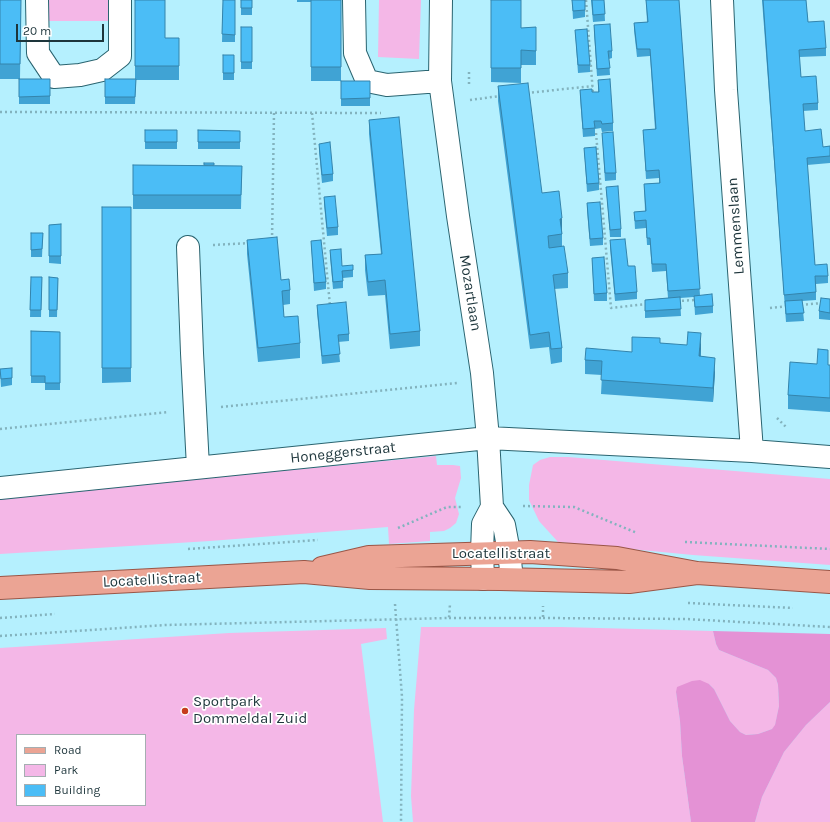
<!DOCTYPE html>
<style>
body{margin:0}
#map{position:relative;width:830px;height:822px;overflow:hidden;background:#b5f0fe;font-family:Karla,sans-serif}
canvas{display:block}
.legend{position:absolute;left:16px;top:734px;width:130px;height:72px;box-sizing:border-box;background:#fff;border:1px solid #a5aeb1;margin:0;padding:5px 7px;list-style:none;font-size:12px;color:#1d353b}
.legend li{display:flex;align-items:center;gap:8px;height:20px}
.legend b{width:20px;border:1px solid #a5aeb1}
.scale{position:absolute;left:16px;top:24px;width:88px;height:18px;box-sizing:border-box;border:2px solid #1d353b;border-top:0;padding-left:5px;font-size:12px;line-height:14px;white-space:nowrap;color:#1d353b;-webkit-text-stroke:3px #fff;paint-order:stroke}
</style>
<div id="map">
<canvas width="830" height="822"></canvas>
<ul class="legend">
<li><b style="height:5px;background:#eba494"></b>Road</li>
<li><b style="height:11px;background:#f4b7e7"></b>Park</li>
<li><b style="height:11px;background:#4bbdf6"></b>Building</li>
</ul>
<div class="scale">20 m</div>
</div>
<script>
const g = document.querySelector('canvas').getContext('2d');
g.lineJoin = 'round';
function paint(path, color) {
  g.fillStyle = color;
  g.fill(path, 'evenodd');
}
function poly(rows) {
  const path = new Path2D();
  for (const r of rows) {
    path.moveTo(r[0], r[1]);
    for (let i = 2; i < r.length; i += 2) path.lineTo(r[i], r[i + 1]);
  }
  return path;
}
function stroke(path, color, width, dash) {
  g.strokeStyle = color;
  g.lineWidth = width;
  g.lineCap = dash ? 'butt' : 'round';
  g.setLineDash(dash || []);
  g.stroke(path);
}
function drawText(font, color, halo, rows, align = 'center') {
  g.font = font + ' Karla,sans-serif';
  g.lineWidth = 3.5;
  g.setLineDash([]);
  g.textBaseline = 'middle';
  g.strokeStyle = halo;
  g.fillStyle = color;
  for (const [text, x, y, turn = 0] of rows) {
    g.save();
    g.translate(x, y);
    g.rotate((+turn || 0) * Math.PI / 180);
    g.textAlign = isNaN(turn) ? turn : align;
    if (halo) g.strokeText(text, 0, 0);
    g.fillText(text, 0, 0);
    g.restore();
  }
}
paint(poly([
 [48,0,108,0,109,21,48,21],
 [379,0,421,0,419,59,378,57],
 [436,456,437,465,453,465,460,466,461,478,455,498,459,514,456,523,450,528,444,531,430,532,430,541,389,544,388,527,210,541,0,554,0,498],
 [550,457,568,457,830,479,830,565,693,555,558,542,539,521,529,500,529,485,533,465,540,460],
 [421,627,561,627,713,631,716,644,719,650,768,670,776,678,778,685,779,706,775,726,772,729,758,734,746,735,740,732,730,721,714,689,709,684,676,692,680,721,682,756,691,822,413,822,411,796,414,710],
 [386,628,387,639,361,644,383,822,0,822,0,648,229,633],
 [17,735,145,735,145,805,17,805],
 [830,702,830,822,755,822,762,797,784,752,806,725]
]), '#f4b7e7');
paint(poly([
 [713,631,830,634,830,702,806,725,784,752,762,797,755,822,691,822,682,756,680,721,676,692,677,687,692,681,700,680,709,684,714,689,730,721,740,732,746,735,758,734,772,729,775,725,779,706,778,685,776,678,768,670,719,650,716,644]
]), '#e492d5');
const minor = poly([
 [37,0,38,53,54,77,80,75,102,70,120,56,120,0],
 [354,0,355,53,367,81,387,85,440,81],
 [441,0,440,81,458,216,482,373,488,438,492,507,483,524,482,552,483,579],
 [722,0,726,90,752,451],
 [188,247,192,353,198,467],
 [0,488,488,438,752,451,830,457],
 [492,507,504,525,509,552,512,579]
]);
const major = poly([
 [322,568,369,557,530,552,617,558,697,573,830,582],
 [0,588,304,572,370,578,500,579,629,582,697,573]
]);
stroke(minor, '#2a6470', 24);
stroke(major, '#9a5647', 24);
stroke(poly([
 [586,0,593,94],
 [469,72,469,85],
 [527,93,593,86],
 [470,100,500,96],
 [0,112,381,113],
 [312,113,330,306],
 [596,133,611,308,646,304],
 [272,240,274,113],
 [213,245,250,243],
 [677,301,696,300],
 [801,305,822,303],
 [770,308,788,306],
 [221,407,457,383],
 [777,418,786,427],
 [0,429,169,412],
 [523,506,574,507,637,533],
 [398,528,447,507,462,507],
 [685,542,830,549],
 [188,549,318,540],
 [688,603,793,608],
 [395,604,402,697,401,822],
 [0,618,55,614],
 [449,618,543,618,543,606],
 [543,618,686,619,830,627],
 [0,636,166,625,449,618,450,604]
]), '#83b3be', 2.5, [2, 3]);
stroke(minor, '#fff', 22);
stroke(major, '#eba494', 22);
paint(poly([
 [0,0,21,0,20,79,0,79],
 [135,0,165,38,179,38,179,80,136,80,135,104,105,104,105,79,135,79],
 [223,0,235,0,235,42,222,42],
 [241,0,252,0,252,15,241,15],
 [297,0,341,0,341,81,370,81,370,106,341,106,341,81,311,81,311,2,297,2],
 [491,0,521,28,536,27,536,65,521,65,521,83,491,82],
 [572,0,585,0,585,17,573,19],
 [591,0,604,0,605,21,593,22],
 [646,0,679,0,700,295,713,306,713,313,695,315,694,297,680,298,681,316,645,318,645,300,668,298,666,271,652,272,650,245,647,245,646,228,635,229,634,212,645,211,644,184,659,183,659,178,646,179,643,130,655,129,650,56,637,57,634,30,634,23,647,22],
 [762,0,806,0,808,22,826,48,826,56,799,57,801,77,818,103,818,110,803,111,805,131,823,147,830,146,830,163,807,165,815,265,828,276,828,283,816,284,816,300,802,301,804,321,786,322],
 [594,25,612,51,612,58,609,59,610,75,597,76,594,32],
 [241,27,252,27,252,69,241,69],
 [575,30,590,65,590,72,578,73],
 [223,55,234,55,234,80,223,80],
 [19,79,50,79,50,104,19,104],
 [598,80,613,123,613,131,602,132,601,128,595,129,595,136,583,137,580,97,580,90,592,92,598,92],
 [498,86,542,193,562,232,562,246,568,273,568,288,554,289,562,348,562,362,551,364,549,347,530,349,498,101],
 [369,120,420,331,420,346,390,349,385,295,368,296,365,270,365,255,381,254,369,134],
 [145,130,177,130,177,149,145,149],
 [198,130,240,131,240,149,198,149],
 [602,133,616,173,616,180,605,181],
 [319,144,333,174,333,181,322,183,319,151],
 [584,148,599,183,599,190,587,192],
 [133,165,242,166,241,209,133,209],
 [606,187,621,229,621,237,610,237],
 [324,197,338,227,338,235,327,236,324,204],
 [587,203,603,238,603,245,590,246,587,210],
 [102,207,131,207,131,382,102,383],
 [61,224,61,264,49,263,49,225],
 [31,233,43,233,42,257,31,257],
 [247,240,281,280,290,290,290,304,283,305,284,317,300,343,300,358,258,362,247,254],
 [610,240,628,266,637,292,637,299,615,301,610,248],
 [311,241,326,282,326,289,314,291],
 [330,250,342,266,353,270,353,277,343,278,343,288,333,289,330,257],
 [592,258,607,293,607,301,594,301],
 [31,277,42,277,41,317,30,317],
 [49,277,58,278,57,317,49,317],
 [830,299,830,320,819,319,819,311],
 [317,305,349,334,349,341,338,342,340,362,322,364,317,312],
 [31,331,60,332,60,390,45,390,45,383,31,383],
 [660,343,701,348,701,356,715,372,713,402,601,394,602,375,585,374,585,360,632,352],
 [828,365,830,365,830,412,788,409,788,395],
 [0,369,12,378,12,385,1,387]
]), '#40a3d4');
paint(poly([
 [562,218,562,232,560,233,560,219],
 [701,333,701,348,699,371,699,356],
 [715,358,715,372,713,402,713,388]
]), '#3484ac');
const building = poly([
 [0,0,21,0,20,64,0,64,0,0],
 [135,0,165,0,165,38,179,38,179,66,135,66,135,0],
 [223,0,235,0,235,35,222,34,223,0],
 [241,0,252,0,252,8,241,8,241,0],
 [311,0,341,0,341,67,311,67,311,0],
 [491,0,521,0,521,28,536,27,536,51,521,50,521,68,491,68,491,0],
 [572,0,585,0,585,10,573,11,572,0],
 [592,0,604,0,605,14,593,15,592,0],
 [646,0,679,0,700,289,668,291,666,264,652,264,650,238,647,238,646,220,635,221,634,212,646,211,644,184,660,183,659,170,646,171,643,130,656,129,650,49,637,49,634,23,648,22,646,0],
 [763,0,806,0,808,22,824,21,826,48,799,50,801,77,816,76,818,103,803,104,805,131,821,129,823,147,830,146,830,156,807,158,815,265,827,264,828,276,815,276,816,292,784,295,763,0],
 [610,24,612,51,608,51,610,68,597,69,594,25,610,24],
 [241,27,252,27,252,62,241,62,241,27],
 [587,29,590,65,578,65,575,30,587,29],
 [223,55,234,55,234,73,223,73,223,55],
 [19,79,50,79,50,96,19,97,19,79],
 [105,79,136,79,135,97,105,97,105,79],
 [610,79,613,123,602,124,601,121,594,121,595,128,583,129,580,90,592,89,592,92,599,92,598,80,610,79],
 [341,81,370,81,370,98,341,99,341,81],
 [528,83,542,193,559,191,562,218,560,219,562,234,548,236,549,248,564,246,568,273,553,275,562,348,551,349,549,332,530,335,498,86,528,83],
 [399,117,420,331,390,334,385,280,368,282,365,255,382,254,369,120,399,117],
 [145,130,177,130,177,142,145,142,145,130],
 [198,130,240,131,240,142,198,142,198,130],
 [613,132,616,173,605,173,602,133,613,132],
 [330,142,333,174,322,175,319,144,330,142],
 [596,147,599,183,587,184,584,148,596,147],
 [204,163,214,163,214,165,204,165,204,163],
 [133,165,242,166,241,195,133,195,133,165],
 [618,186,621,229,610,230,606,187,618,186],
 [335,196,338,227,327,228,324,197,335,196],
 [600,202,603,238,590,239,587,203,600,202],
 [102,207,131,207,131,368,102,368,102,207],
 [61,224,61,256,49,256,49,225,61,224],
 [31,233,43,233,42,249,31,250,31,233],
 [277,237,281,280,289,279,290,290,282,291,284,317,298,316,300,343,258,348,247,240,277,237],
 [625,239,628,266,635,266,637,292,615,294,610,240,625,239],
 [321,240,326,282,314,283,311,241,321,240],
 [341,249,342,266,353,265,353,270,342,271,343,281,333,282,330,250,341,249],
 [604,257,607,293,594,294,592,258,604,257],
 [31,277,42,277,41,310,30,310,31,277],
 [49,277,58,278,57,310,49,310,49,277],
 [712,294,713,306,695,307,694,296,712,294],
 [680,297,681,309,645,311,645,300,680,297],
 [821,298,830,299,830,313,819,311,821,298],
 [802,300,804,313,786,314,785,301,802,300],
 [346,302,349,334,338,335,340,354,322,356,317,305,346,302],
 [31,331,60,332,60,383,45,383,45,376,31,376,31,331],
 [688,332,701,333,699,356,715,358,713,388,601,380,602,361,585,360,586,348,632,352,632,337,660,338,660,343,687,345,688,332],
 [818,349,828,350,828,365,830,365,830,398,788,395,790,362,817,364,818,349],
 [12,368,12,378,1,379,0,369,12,368]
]);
paint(building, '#4bbdf6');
stroke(building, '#3484ac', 1);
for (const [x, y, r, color] of [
 [185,711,4,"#c63c1d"]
]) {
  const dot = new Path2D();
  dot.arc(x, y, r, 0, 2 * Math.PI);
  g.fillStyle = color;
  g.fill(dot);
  stroke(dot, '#fff', 1.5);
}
drawText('15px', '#1d353b', '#fff', [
 ["Lemmenslaan",736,226,-94],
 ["Mozartlaan",470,293,81],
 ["Honeggerstraat",343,453,-6],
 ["Locatellistraat",501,554],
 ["Locatellistraat",152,580,-3]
]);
drawText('15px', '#1d353b', '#fff', [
 ["Sportpark",193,702],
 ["Dommeldal Zuid",193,719]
], 'left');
</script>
